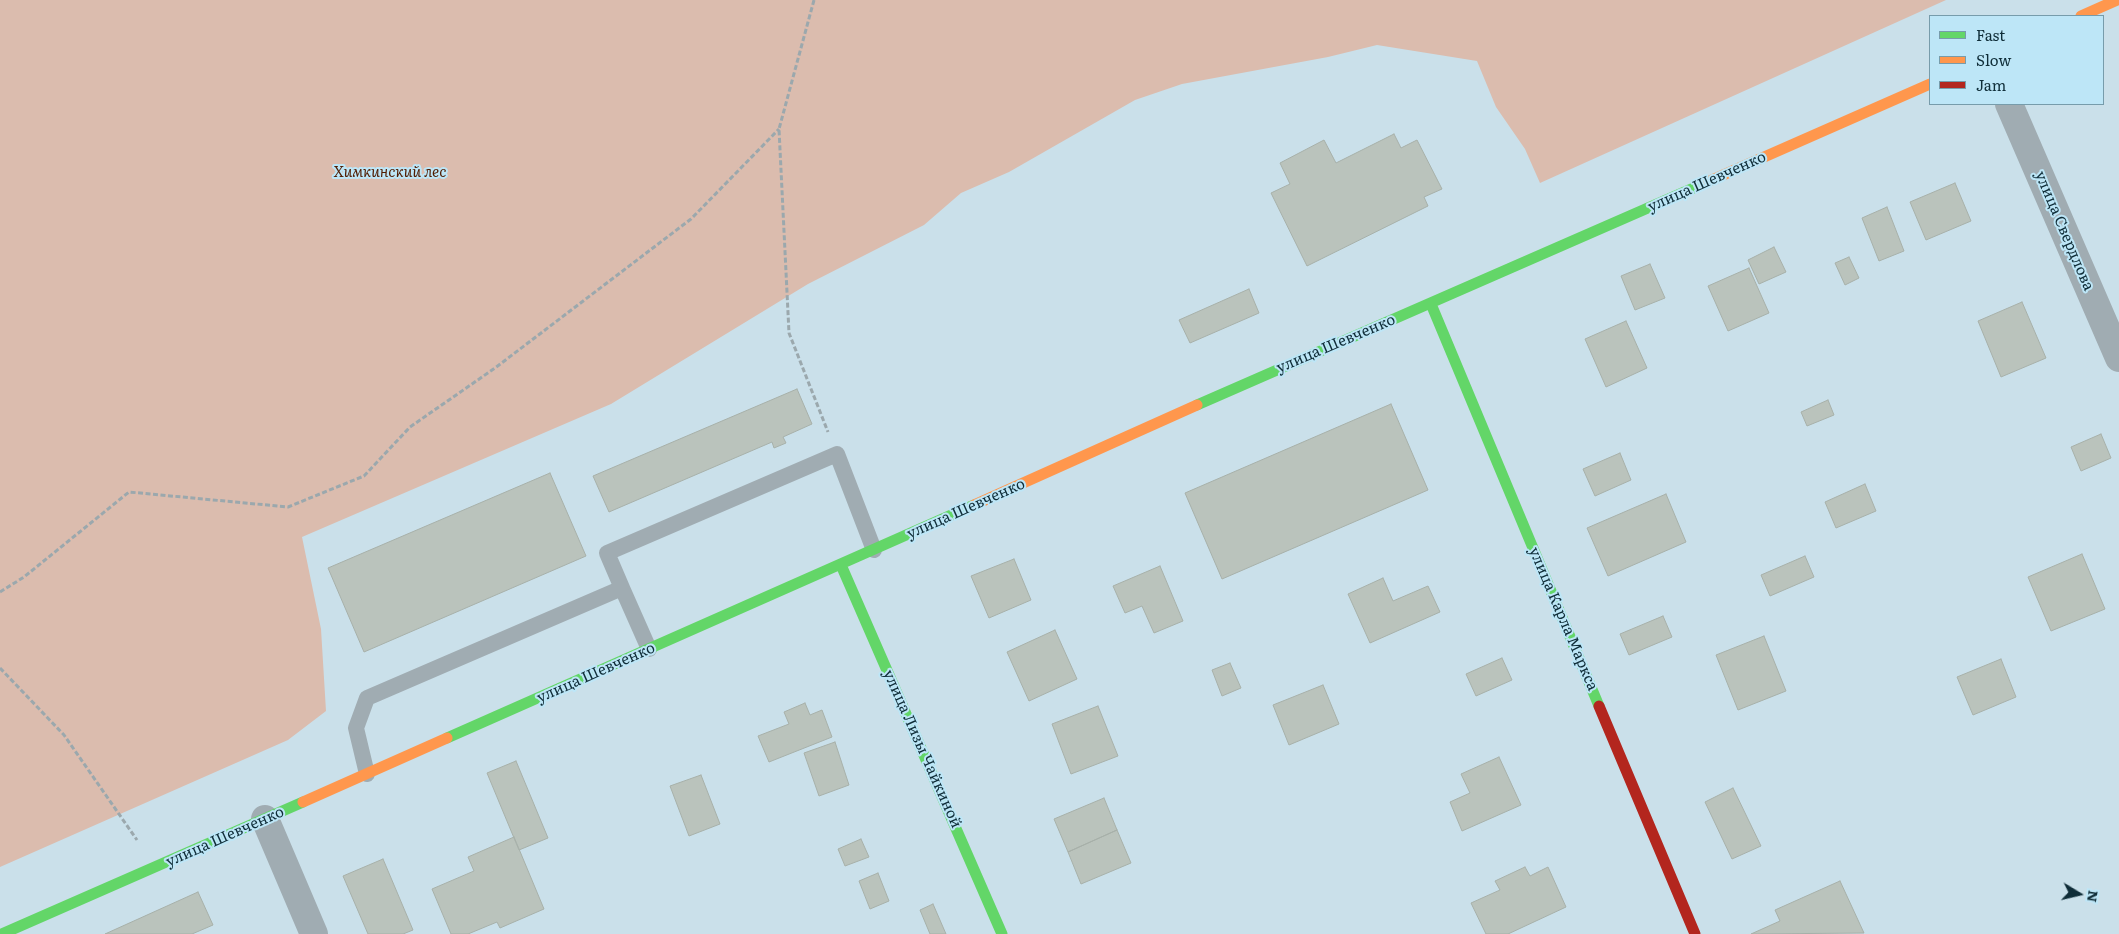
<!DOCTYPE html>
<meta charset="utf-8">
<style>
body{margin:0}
#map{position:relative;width:2119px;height:934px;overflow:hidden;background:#cae0ea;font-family:Literata,serif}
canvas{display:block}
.legend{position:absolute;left:1929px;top:15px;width:175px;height:90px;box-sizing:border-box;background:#bde6f7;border:1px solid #779cab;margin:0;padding:6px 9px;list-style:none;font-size:15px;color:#0f2d38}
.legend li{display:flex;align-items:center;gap:10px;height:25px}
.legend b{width:25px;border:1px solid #779cab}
.north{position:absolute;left:2054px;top:869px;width:50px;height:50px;-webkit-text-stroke:4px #bde6f7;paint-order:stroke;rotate:99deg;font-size:14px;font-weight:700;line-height:20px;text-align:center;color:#0f2d38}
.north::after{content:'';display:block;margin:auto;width:18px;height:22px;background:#0f2d38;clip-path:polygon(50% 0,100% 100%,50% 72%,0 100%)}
</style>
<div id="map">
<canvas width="2119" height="934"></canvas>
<ul class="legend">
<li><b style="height:6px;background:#63d668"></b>Fast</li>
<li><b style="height:6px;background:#ff974d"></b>Slow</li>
<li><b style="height:6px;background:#b3261e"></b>Jam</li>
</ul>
<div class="north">N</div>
</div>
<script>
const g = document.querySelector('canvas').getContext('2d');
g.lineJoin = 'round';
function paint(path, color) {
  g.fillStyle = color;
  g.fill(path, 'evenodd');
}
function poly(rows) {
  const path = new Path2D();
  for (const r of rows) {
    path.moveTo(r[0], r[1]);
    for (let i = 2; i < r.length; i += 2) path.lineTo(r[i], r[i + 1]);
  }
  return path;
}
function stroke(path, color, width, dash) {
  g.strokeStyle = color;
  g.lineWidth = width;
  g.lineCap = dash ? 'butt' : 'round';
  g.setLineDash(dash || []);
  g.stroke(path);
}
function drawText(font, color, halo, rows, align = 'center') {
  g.font = font + ' Literata,serif';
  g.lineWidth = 4;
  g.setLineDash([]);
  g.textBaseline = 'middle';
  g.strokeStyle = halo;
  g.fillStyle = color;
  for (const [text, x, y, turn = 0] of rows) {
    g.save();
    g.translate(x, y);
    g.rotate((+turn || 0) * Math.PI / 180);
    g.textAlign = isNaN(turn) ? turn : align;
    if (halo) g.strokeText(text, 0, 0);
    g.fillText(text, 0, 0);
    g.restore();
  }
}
paint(poly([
 [0,0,1946,0,1540,183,1525,149,1496,107,1477,61,1377,45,1328,57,1182,84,1135,100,1009,172,961,193,924,225,808,284,611,404,302,537,321,629,326,711,288,740,0,867]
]), '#dbbcae');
const building = poly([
 [1394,134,1401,148,1417,140,1442,189,1424,197,1428,206,1307,266,1271,193,1290,184,1280,163,1324,140,1336,163,1394,134],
 [1955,183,1971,221,1926,240,1910,202,1955,183],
 [1887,207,1904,251,1879,261,1862,218,1887,207],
 [1774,247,1786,272,1759,284,1748,260,1774,247],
 [1849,257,1859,278,1845,285,1835,263,1849,257],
 [1650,264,1665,298,1635,310,1621,276,1650,264],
 [1749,268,1769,313,1728,331,1708,286,1749,268],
 [1249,289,1259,313,1190,343,1179,320,1249,289],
 [2022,302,2046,358,2001,377,1978,321,2022,302],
 [1626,321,1647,368,1606,387,1585,339,1626,321],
 [797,389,812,424,783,437,786,443,774,448,772,442,609,512,593,476,797,389],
 [1828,400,1834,415,1807,426,1801,412,1828,400],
 [1391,404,1428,490,1222,579,1185,493,1391,404],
 [2101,434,2111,458,2081,471,2071,447,2101,434],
 [1620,453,1631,480,1595,496,1583,469,1620,453],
 [550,473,586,556,364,652,328,568,550,473],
 [1865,484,1876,511,1836,528,1825,502,1865,484],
 [1666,494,1686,542,1608,576,1587,528,1666,494],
 [2082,554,2105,609,2051,631,2028,577,2082,554],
 [1805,556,1814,577,1770,596,1761,575,1805,556],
 [1014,559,1031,600,989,618,971,576,1014,559],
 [1160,566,1183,621,1154,633,1142,606,1125,613,1113,586,1160,566],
 [1383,578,1393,601,1428,586,1440,612,1370,643,1348,594,1383,578],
 [1663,616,1672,637,1629,655,1620,634,1663,616],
 [1055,630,1077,679,1029,701,1007,652,1055,630],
 [1764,636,1786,691,1738,710,1716,655,1764,636],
 [1502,658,1512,680,1476,696,1466,674,1502,658],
 [2001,659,2016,697,1973,715,1957,677,2001,659],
 [1230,663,1241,688,1222,696,1212,670,1230,663],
 [1323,685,1339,724,1289,745,1273,705,1323,685],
 [805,703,810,715,822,710,832,737,769,762,758,736,789,724,784,712,805,703],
 [1098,706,1118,756,1071,774,1052,724,1098,706],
 [835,742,849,785,819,796,804,753,835,742],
 [1499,757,1521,805,1462,831,1450,802,1470,793,1461,774,1499,757],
 [516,761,548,838,519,850,487,773,516,761],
 [701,775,720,824,689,836,670,786,701,775],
 [1733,788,1761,846,1732,859,1705,802,1733,788],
 [1104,798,1117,830,1068,852,1054,819,1104,798],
 [1117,830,1131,863,1081,884,1068,852,1117,830],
 [514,837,544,909,500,928,497,922,468,934,451,934,432,889,474,871,468,857,514,837],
 [861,839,869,857,845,866,838,849,861,839],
 [383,859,413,930,403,934,368,934,343,876,383,859],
 [1525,867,1530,876,1548,867,1566,907,1508,934,1486,934,1471,903,1500,890,1495,881,1525,867],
 [878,873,889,901,870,909,859,881,878,873],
 [1840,881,1864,933,1751,934,1780,921,1775,910,1840,881],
 [198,892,213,925,192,934,105,934,198,892],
 [933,904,946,934,930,934,920,910,933,904]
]);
paint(building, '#bac3bc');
stroke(building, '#a7b0a9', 1);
stroke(poly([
 [814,0,779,129,789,333,828,432],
 [0,592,24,577,129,492,288,507,364,476,410,427,495,368,691,219,779,129],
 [0,668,64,735,137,840]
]), '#9ba8ad', 3, [5, 2.5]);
stroke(poly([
 [622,588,649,649],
 [367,774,356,728,367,698,622,588,607,553,837,454,874,550]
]), '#a0acb2', 16);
stroke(poly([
 [2009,104,2119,358],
 [265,819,314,934]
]), '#a0acb2', 28);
stroke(poly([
 [1431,304,1599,706],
 [1197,405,1705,183],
 [841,565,1002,934],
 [447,738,974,505],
 [2,934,303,802]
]), '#63d668', 11);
stroke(poly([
 [2081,16,2117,0],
 [1705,183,1930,84],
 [974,505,1197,405],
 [303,802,447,738]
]), '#ff974d', 11);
stroke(poly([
 [1599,706,1695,934]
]), '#b3261e', 11);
drawText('italic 15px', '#511c00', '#bde6f7', [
 ["Химкинский лес",390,173]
]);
drawText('15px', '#0f2d38', '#bde6f7', [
 ["улица Шевченко",1707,182,-24],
 ["улица Свердлова",2064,231,67],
 ["улица Шевченко",1336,344,-23],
 ["улица Шевченко",966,509,-24],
 ["улица Карла Маркса",1563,619,67],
 ["улица Шевченко",596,673,-24],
 ["улица Лизы Чайкиной",922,749,66],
 ["улица Шевченко",225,837,-24]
]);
</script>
